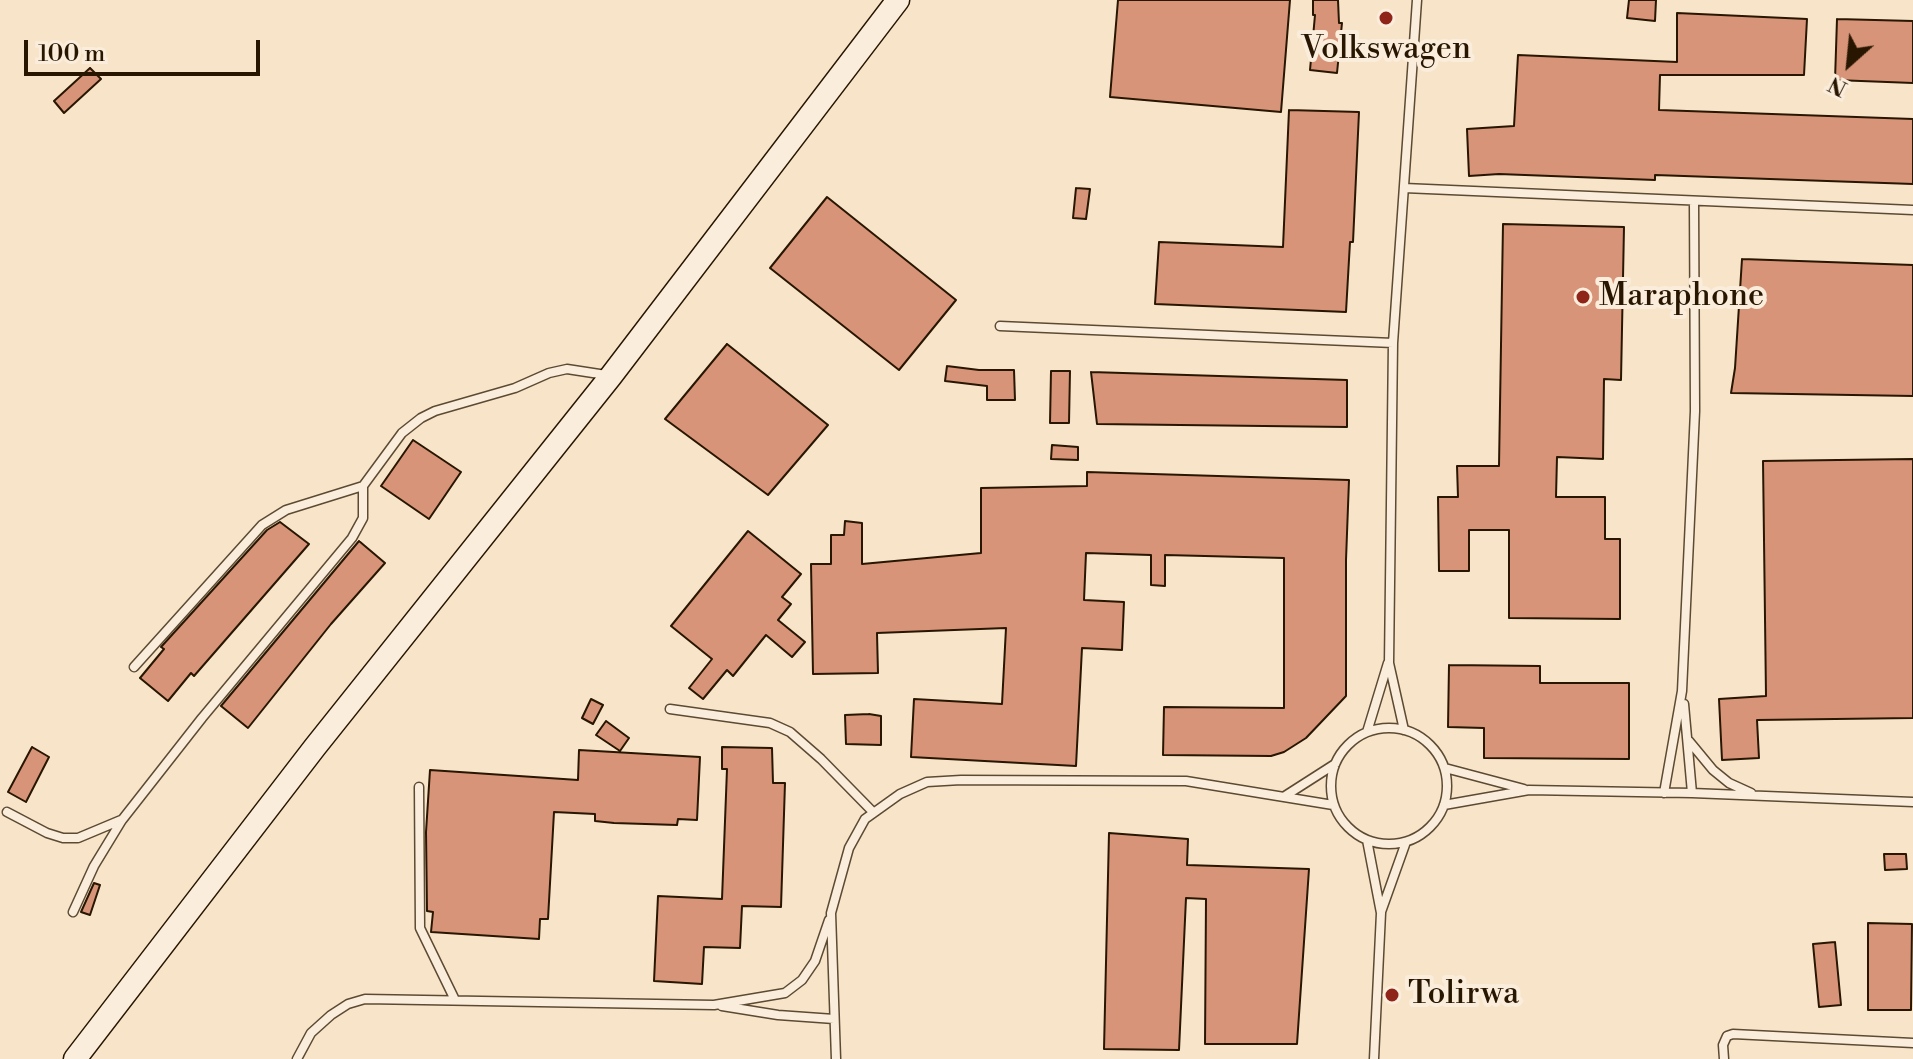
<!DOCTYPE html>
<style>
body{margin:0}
#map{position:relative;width:1913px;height:1059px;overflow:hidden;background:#f8e4c9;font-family:"Libre Bodoni",serif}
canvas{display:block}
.north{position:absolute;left:1809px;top:24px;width:80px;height:80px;-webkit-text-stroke:6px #faeddc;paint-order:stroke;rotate:207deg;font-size:22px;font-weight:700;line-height:32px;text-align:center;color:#281600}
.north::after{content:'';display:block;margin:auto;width:28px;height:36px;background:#281600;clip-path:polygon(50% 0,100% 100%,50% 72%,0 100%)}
.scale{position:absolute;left:24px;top:40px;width:236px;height:36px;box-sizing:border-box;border:4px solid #281600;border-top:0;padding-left:10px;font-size:24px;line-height:28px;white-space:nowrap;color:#281600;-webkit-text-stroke:6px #faeddc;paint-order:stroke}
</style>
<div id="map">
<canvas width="1913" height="1059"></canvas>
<div class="north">N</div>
<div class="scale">100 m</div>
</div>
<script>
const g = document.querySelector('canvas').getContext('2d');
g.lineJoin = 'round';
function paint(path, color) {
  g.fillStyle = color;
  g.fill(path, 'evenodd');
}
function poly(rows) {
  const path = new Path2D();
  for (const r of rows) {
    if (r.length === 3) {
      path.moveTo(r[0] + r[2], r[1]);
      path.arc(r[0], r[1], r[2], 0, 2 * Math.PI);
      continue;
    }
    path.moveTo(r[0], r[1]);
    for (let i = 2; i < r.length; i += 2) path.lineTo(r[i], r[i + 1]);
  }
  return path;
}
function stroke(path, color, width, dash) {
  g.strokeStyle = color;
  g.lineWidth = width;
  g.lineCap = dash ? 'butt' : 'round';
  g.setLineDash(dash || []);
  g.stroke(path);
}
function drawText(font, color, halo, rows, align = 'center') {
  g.font = font + ' "Libre Bodoni",serif';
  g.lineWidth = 8;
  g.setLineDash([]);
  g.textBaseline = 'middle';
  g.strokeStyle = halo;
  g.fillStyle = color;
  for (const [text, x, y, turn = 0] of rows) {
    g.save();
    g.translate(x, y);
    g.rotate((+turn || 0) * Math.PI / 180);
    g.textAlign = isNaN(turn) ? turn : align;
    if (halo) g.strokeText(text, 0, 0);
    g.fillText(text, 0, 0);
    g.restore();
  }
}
const building = poly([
 [1118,0,1290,0,1281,112,1110,97,1118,0],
 [1313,0,1338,0,1339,23,1342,23,1337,73,1310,70,1315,15,1313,15,1313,0],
 [1629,0,1656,0,1655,21,1627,18,1629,0],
 [1677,13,1807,19,1804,75,1660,75,1659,110,1913,119,1913,184,1655,175,1655,180,1499,174,1469,176,1467,129,1514,126,1518,55,1677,62,1677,13],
 [1837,19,1913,21,1913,83,1835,80,1837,19],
 [90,68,101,79,64,113,54,101,90,68],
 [1289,110,1359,112,1353,242,1350,242,1346,312,1155,304,1159,242,1283,247,1289,110],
 [1076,188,1090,189,1086,219,1073,218,1076,188],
 [827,197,956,300,899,370,770,268,827,197],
 [1503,224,1624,227,1621,380,1604,379,1603,459,1557,457,1556,497,1605,497,1605,539,1620,539,1620,619,1509,618,1509,530,1469,530,1469,571,1439,571,1438,497,1458,497,1457,466,1499,466,1503,224],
 [1742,259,1913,265,1913,396,1731,393,1735,368,1742,259],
 [727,344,828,425,768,495,665,419,727,344],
 [947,366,979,370,1014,370,1015,400,987,400,987,386,945,381,947,366],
 [1051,371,1070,371,1069,423,1050,423,1051,371],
 [1091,372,1347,380,1347,427,1097,424,1091,372],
 [413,440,461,472,429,519,381,486,413,440],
 [1052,445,1078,447,1078,460,1051,459,1052,445],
 [1913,459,1913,718,1757,720,1759,758,1722,760,1719,699,1766,696,1763,461,1913,459],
 [1087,472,1349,480,1346,560,1346,696,1306,738,1284,752,1271,756,1163,755,1164,707,1284,708,1284,558,1165,555,1165,586,1151,585,1151,555,1086,553,1084,600,1124,602,1122,650,1082,648,1076,766,911,757,914,699,1002,704,1006,628,877,633,878,673,813,674,811,564,831,564,831,535,844,535,845,521,862,523,862,564,981,553,981,488,1087,486,1087,472],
 [280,522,309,544,194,676,191,673,168,701,140,678,164,649,161,647,267,530,280,522],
 [748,531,801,574,782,597,791,604,778,620,805,642,792,657,766,635,733,676,727,670,703,699,689,688,712,659,671,626,748,531],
 [359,541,385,563,331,624,248,728,221,706,359,541],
 [1449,665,1540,666,1540,683,1629,683,1629,759,1484,758,1484,728,1448,727,1449,665],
 [591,699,603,705,593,724,582,718,591,699],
 [869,714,881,716,881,745,846,744,845,715,869,714],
 [606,721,629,738,620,751,596,735,606,721],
 [32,747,49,757,26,802,8,792,32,747],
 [722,747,772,748,773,783,785,783,781,907,742,906,740,948,704,947,702,984,654,981,658,896,722,899,727,769,722,769,722,747],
 [579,750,700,757,697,820,678,819,677,825,614,823,595,821,595,814,554,812,548,919,540,919,539,939,431,932,433,912,427,911,426,832,430,770,578,780,579,750],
 [1109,833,1188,839,1187,865,1309,869,1297,1044,1205,1044,1206,899,1186,898,1179,1050,1104,1049,1109,833],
 [1884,854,1906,854,1907,869,1885,870,1884,854],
 [94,883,100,885,90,915,81,912,94,883],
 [1868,923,1912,924,1911,1010,1868,1010,1868,923],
 [1835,942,1841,1005,1819,1007,1813,944,1835,942]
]);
paint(building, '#d79478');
stroke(building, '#281600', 2);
const lane = poly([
 [1404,188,1913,210],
 [1000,326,1393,343],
 [134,667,262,525,286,510,363,486,402,433,421,418,435,411,515,388,549,373,567,369,606,375],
 [1684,704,1692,793],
 [670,709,770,723,790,732,821,759,872,811],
 [1389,786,58],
 [1404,730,1389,663,1393,343,1417,0],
 [1367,732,1388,663],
 [1689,741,1713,770,1729,783,1751,793],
 [1445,768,1524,789],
 [419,787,420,928,455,1000],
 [1664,793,1682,691,1695,411,1694,201],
 [1285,796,1335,764],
 [1444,805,1529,790,1692,793,1913,802],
 [7,812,47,833,63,838,78,838,121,820],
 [1367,840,1381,913,1374,1059],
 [73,912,94,866,122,820,202,718,352,538,363,518,363,486],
 [1381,912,1406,842],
 [722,1006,778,1015,834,1019],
 [297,1059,311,1033,331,1015,348,1004,365,999,714,1005,785,993,802,980,815,961,829,920],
 [836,1059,831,913,849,848,865,819,900,794,927,782,961,780,1186,781,1333,805],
 [1724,1059,1723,1045,1727,1036,1733,1034,1913,1043]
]);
const secondary = poly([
 [75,1059,315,747,611,376,898,0]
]);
stroke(lane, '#5c4a32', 11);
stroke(secondary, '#281600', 25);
stroke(lane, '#faeddc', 8);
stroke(secondary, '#faeddc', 22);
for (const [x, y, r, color] of [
 [1386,18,8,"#8f2418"],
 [1583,297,8,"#8f2418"],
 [1392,995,8,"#8f2418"]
]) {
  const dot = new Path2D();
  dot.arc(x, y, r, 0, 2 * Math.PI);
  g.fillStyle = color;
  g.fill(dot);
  stroke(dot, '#faeddc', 3);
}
drawText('32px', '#281600', '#faeddc', [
 ["Volkswagen",1386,50,"center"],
 ["Maraphone",1599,297],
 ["Tolirwa",1408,995]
], 'left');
</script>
